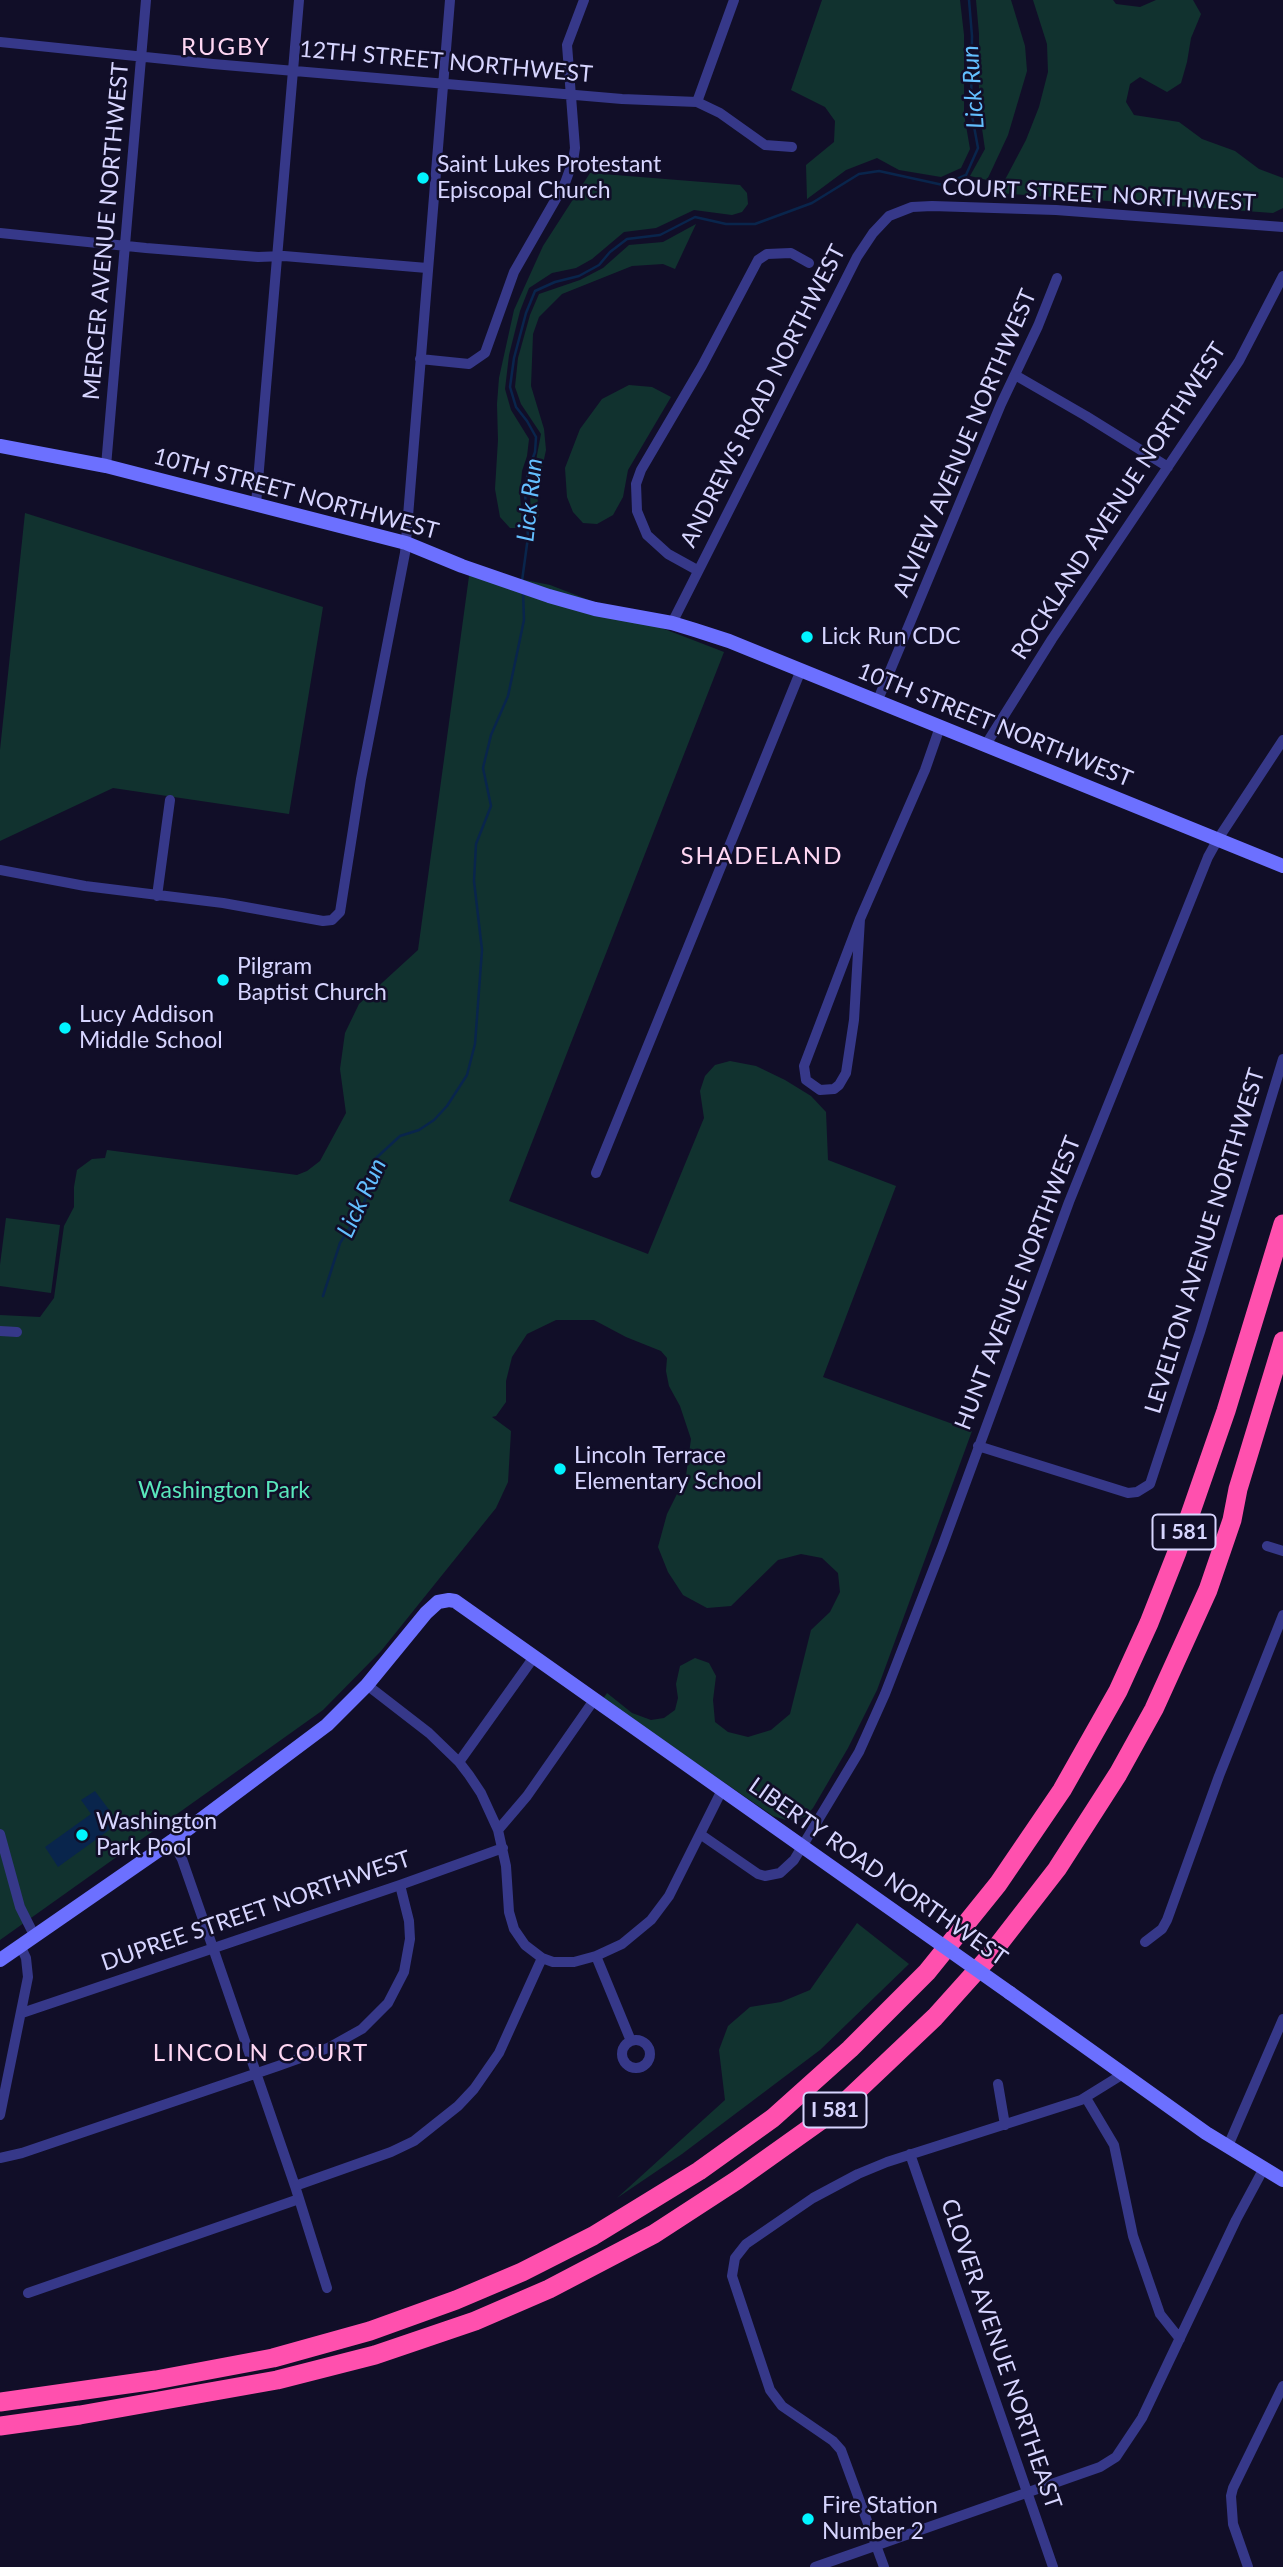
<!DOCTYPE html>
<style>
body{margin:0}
canvas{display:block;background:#110e28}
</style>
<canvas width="1283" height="2567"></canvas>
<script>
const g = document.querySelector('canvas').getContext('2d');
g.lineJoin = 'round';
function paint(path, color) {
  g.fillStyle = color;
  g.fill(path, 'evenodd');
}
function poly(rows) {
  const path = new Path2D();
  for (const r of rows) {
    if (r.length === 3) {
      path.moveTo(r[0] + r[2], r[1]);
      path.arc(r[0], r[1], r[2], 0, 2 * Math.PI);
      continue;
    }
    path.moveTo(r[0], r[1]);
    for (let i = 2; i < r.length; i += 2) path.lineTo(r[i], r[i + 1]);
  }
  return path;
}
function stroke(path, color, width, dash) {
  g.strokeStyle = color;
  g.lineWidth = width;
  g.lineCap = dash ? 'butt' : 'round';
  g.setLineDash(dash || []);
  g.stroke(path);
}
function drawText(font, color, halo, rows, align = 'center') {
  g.font = font + ' Lato,sans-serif';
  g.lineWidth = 5;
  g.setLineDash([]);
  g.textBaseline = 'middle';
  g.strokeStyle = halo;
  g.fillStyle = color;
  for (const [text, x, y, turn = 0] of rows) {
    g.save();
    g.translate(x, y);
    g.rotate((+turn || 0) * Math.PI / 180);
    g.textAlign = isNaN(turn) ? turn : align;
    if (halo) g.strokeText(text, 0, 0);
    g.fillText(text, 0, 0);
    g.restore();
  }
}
paint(poly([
 [822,0,960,0,964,35,964,114,970,149,961,168,941,177,899,170,877,158,846,170,807,199,806,165,834,142,835,121,825,107,791,90],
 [976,0,1011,0,1025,46,1027,71,1008,135,987,180,970,176,985,149,979,108,979,34],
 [1033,0,1113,0,1116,4,1140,7,1156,0,1193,0,1201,14,1191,38,1187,62,1181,83,1167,92,1140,77,1130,84,1126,102,1134,115,1179,122,1202,139,1235,151,1259,169,1283,178,1283,208,1273,213,998,193,1026,140,1039,107,1048,72,1047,44],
 [590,173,740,185,747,193,748,204,742,212,732,215,694,210,656,228,624,232,592,259,576,268,552,273,529,288,520,311,509,355,505,389,511,410,529,439,527,456,522,471,520,495,522,521,518,528,510,528,500,517,495,489,498,440,497,404,499,378,514,310,543,246],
 [696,224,675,269,663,264,632,266,562,294,539,317,533,334,531,386,544,429,546,450,537,492,539,516,534,520,531,517,530,492,541,434,521,404,515,387,518,358,530,315,539,294,580,280,603,268,629,245,663,242],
 [629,385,652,387,671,397,628,470,623,497,613,515,597,524,583,523,573,512,567,497,565,468,580,429,602,399],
 [25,513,323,607,289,814,113,788,0,841,0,750],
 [470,569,550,585,724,652,509,1201,648,1254,704,1118,700,1091,705,1076,715,1065,730,1061,756,1066,785,1080,811,1096,826,1112,828,1160,896,1186,823,1377,972,1431,877,1690,848,1748,813,1808,806,1816,796,1820,786,1820,773,1816,603,1699,607,1693,632,1713,651,1720,664,1718,675,1710,678,1698,676,1684,680,1666,695,1658,709,1663,716,1676,713,1700,715,1722,728,1732,748,1737,771,1730,790,1714,811,1630,830,1612,840,1592,838,1573,822,1558,801,1554,778,1560,731,1606,707,1608,683,1595,668,1572,658,1547,667,1514,686,1476,691,1439,680,1406,669,1386,666,1371,667,1358,661,1351,626,1337,594,1320,556,1320,527,1334,512,1357,506,1381,506,1402,496,1416,492,1417,511,1431,508,1482,496,1508,381,1651,323,1710,0,1940,0,1315,40,1317,54,1298,64,1226,74,1207,74,1187,77,1170,92,1159,105,1158,107,1150,297,1175,307,1171,320,1161,346,1113,340,1069,345,1033,359,1004,418,950],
 [6,1218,60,1225,51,1293,0,1286,0,1265],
 [857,1923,909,1964,820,2050,682,2154,617,2198,725,2100,719,2050,728,2026,750,2007,781,2002,810,1990]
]), '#11322f');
paint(poly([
 [95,1791,119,1823,58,1867,45,1847,91,1814,81,1800]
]), '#09254c');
stroke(poly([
 [522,581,528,537,525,493,528,471,535,452,536,437,527,421,516,407,510,387,514,358,526,313,535,291,555,282,579,276,599,265,610,252,627,239,660,235,695,217,726,224,755,224,812,203,859,174,879,171,943,185,966,175,978,148,971,110,972,36,969,0],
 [323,1296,340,1243,360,1212,374,1180,374,1160,400,1136,419,1130,434,1120,447,1106,467,1075,475,1044,482,950,474,881,476,844,491,806,483,768,491,735,508,696,524,620,523,591]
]), '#09254c', 2.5);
stroke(poly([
 [0,42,213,64,622,99,697,102,720,113,765,145,792,147],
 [697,102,734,0],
 [0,233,146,248,258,257,284,256,427,268],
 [420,359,469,364,485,353,514,272,565,183,573,161,575,148,567,45,584,0],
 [1015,375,1086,416,1168,467],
 [106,466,146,0],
 [256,504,299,0],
 [697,570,668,554,647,535,637,511,636,484,641,470,702,366,758,260,767,254,791,253,809,263],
 [672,623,857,257,873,233,889,216,912,207,932,206,1056,210,1283,227],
 [877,702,1001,404,1038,326,1057,278],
 [985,746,1052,639,1239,361,1283,276],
 [0,870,85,886,223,903,323,921,332,920,340,912,361,779,405,553,450,0],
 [157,896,170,800],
 [860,919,854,1020,846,1073,839,1085,834,1089,820,1090,806,1080,804,1066,860,919],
 [860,919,925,770,940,727],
 [596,1173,801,670],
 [0,1331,17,1332],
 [978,1446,1128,1493,1137,1492,1150,1484,1200,1332,1283,1059],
 [1267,1546,1283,1551],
 [367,1685,429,1733,459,1762,469,1775,481,1793,498,1830,506,1866,509,1912,514,1929,525,1945,542,1958,553,1962,574,1962,596,1956,622,1944,651,1920,669,1896,722,1790],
 [459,1762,534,1657],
 [498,1830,527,1796,594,1700],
 [0,1834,20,1907,34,1935],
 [700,1834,758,1874,765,1876,780,1873,794,1860,859,1752,885,1694,942,1547,1069,1202,1208,857,1218,839,1283,740],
 [172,1841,182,1859,213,1948,295,2186,327,2288],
 [1145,1942,1162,1929,1167,1920,1219,1776,1283,1615],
 [596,1956,631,2041],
 [22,2013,400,1885,503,1848],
 [636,2054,14],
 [998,2084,1005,2125],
 [1086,2098,1114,2145,1133,2236,1160,2314,1180,2339],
 [0,2115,28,1977,26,1958,20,1945],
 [1228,2146,1283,2019],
 [910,2154,1053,2567],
 [0,2158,22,2153,278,2066,328,2048,362,2029,388,2003,404,1972,410,1939,409,1921,400,1885],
 [295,2186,391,2152,414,2141,458,2106,474,2089,499,2053,542,1958],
 [28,2293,299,2199],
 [815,2567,1100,2467,1116,2457,1142,2418,1236,2220,1264,2168],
 [884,2567,841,2450,833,2441,782,2406,770,2390,732,2276,735,2258,746,2244,813,2198,858,2174,887,2162,1081,2100,1123,2074],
 [1248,2567,1233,2524,1231,2496,1233,2488,1283,2386]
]), '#363889', 10);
stroke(poly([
 [0,446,106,466,406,543,462,566,549,596,595,609,672,623,695,630,729,641,1283,866],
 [0,1960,172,1841,327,1725,367,1685,426,1613,438,1602,449,1600,455,1601,915,1926],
 [1010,1993,1206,2133,1283,2180]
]), '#6c70ff', 14);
stroke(poly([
 [0,2402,156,2380,273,2358,370,2331,456,2300,522,2272,593,2236,699,2171,773,2118,850,2049,927,1972,998,1884,1062,1790,1118,1691,1149,1623,1177,1552,1226,1411,1283,1224],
 [0,2426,80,2415,277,2380,375,2355,475,2321,549,2289,654,2234,737,2180,841,2106,935,2017,988,1958,1057,1869,1118,1774,1154,1709,1208,1590,1232,1520,1238,1489,1283,1341]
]), '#ff50ae', 19);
stroke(poly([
 [915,1926,1010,1993]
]), '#6c70ff', 14);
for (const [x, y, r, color] of [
 [423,178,7,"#01f4ff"],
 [807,637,7,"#01f4ff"],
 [223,980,7,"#01f4ff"],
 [65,1028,7,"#01f4ff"],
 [560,1469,7,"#01f4ff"],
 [82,1835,7,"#01f4ff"],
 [808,2519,7,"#01f4ff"]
]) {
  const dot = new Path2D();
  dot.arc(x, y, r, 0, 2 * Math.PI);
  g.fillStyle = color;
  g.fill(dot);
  stroke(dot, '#110e28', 2.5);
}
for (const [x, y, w] of [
 [1184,1532,63],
 [835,2110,63]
]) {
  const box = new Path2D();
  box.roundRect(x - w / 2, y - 17.5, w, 35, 5);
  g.fillStyle = '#110e28';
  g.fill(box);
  stroke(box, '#d7d5ff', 2);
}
drawText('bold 21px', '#d7d5ff', null, [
 ["I 581",1184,1532],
 ["I 581",835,2110]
]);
drawText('23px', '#d7d5ff', '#110e28', [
 ["12TH STREET NORTHWEST",446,62,5],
 ["COURT STREET NORTHWEST",1099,195,3],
 ["MERCER AVENUE NORTHWEST",106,231,-85],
 ["ANDREWS ROAD NORTHWEST",763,396,-63],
 ["ALVIEW AVENUE NORTHWEST",965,443,-67],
 ["10TH STREET NORTHWEST",296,494,15],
 ["ROCKLAND AVENUE NORTHWEST",1119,501,-57],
 ["10TH STREET NORTHWEST",995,725,22],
 ["LEVELTON AVENUE NORTHWEST",1205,1241,-73],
 ["HUNT AVENUE NORTHWEST",1018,1283,-69],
 ["LIBERTY ROAD NORTHWEST",878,1872,35],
 ["DUPREE STREET NORTHWEST",256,1911,-19],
 ["CLOVER AVENUE NORTHEAST",1001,2354,71]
]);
drawText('23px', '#d7d5ff', '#110e28', [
 ["Saint Lukes Protestant",437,165],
 ["Episcopal Church",437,191],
 ["Lick Run CDC",821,637],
 ["Pilgram",237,967],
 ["Baptist Church",237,993],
 ["Lucy Addison",79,1015],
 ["Middle School",79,1041],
 ["Lincoln Terrace",574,1456],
 ["Elementary School",574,1482],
 ["Washington",96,1822],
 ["Park Pool",96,1848],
 ["Fire Station",822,2506],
 ["Number 2",822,2532]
], 'left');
drawText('23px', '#59e7bb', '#110e28', [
 ["Washington Park",224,1491]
]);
g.letterSpacing = '2px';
drawText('24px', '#ffd7f3', '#110e28', [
 ["RUGBY",226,47],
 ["SHADELAND",762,856],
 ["LINCOLN COURT",261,2053]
]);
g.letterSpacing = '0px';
drawText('italic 24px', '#63bfff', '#110e28', [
 ["Lick Run",973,87,-94],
 ["Lick Run",530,500,-84],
 ["Lick Run",362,1198,-65]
]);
</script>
